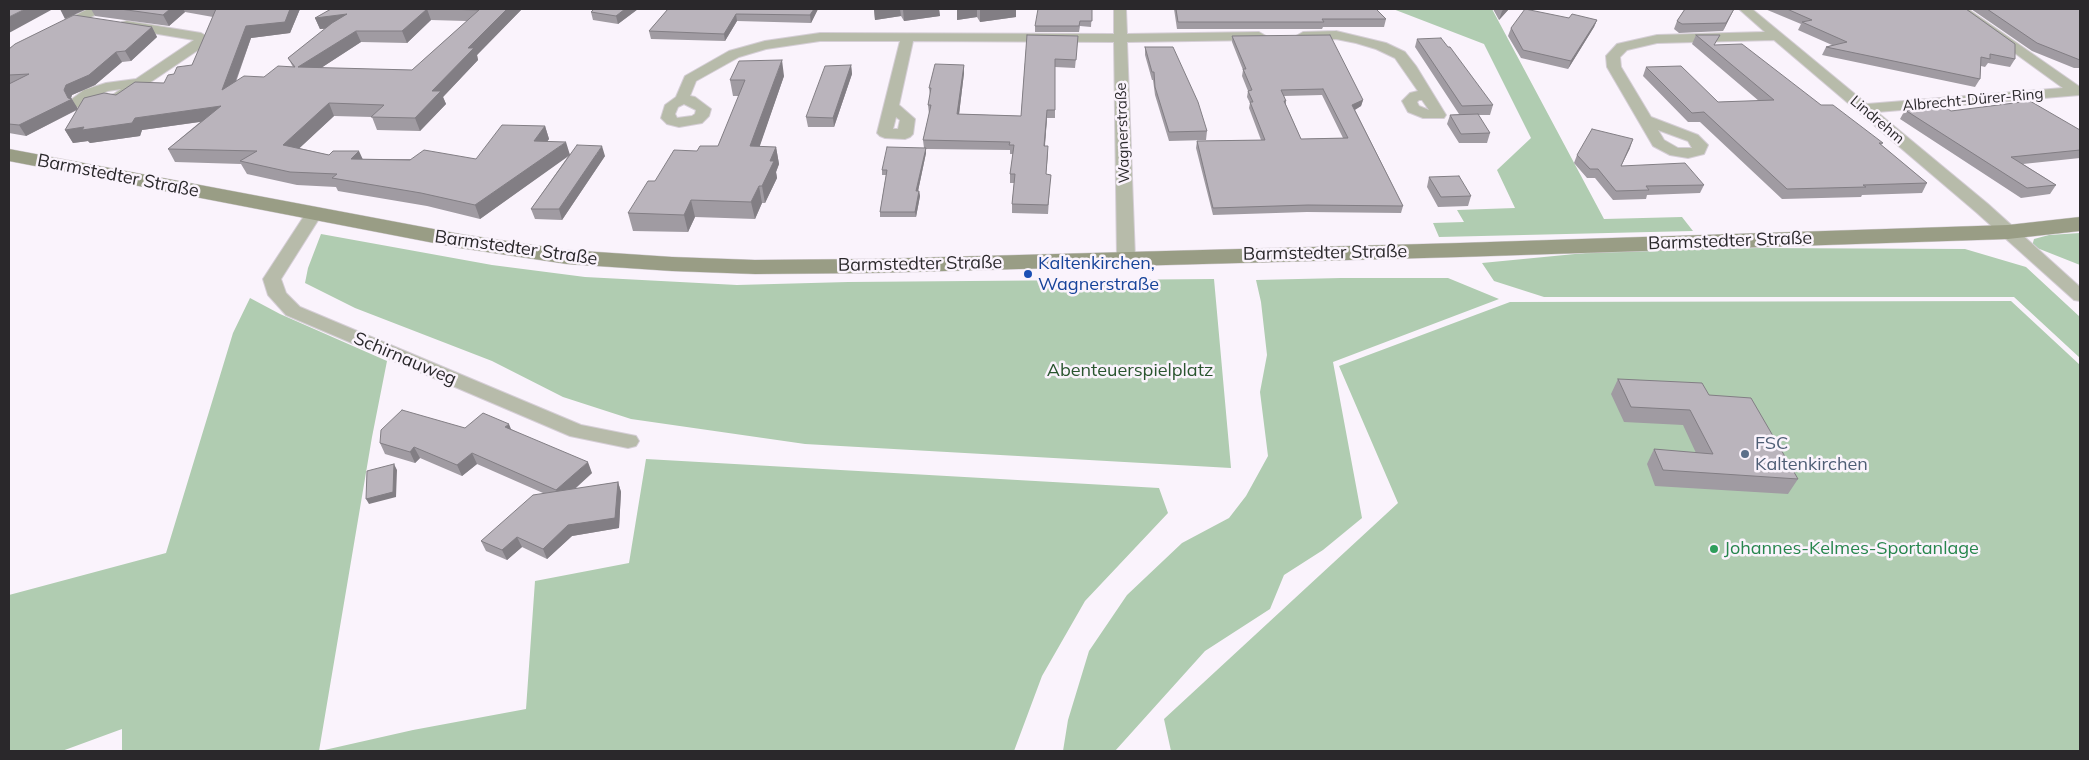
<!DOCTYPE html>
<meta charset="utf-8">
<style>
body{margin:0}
#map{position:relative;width:2089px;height:760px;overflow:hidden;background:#faf3fc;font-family:Mulish,sans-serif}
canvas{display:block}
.frame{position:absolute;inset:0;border:10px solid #2a282b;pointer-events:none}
</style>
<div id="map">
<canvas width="2089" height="760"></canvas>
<div class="frame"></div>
</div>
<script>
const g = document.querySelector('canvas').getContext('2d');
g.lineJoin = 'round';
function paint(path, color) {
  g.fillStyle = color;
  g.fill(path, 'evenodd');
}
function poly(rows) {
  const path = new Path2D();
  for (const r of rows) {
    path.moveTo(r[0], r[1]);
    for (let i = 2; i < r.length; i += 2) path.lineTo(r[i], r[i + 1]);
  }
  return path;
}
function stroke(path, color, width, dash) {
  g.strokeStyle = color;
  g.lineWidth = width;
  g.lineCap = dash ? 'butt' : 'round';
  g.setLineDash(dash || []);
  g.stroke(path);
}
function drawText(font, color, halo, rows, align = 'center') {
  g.font = font + ' Mulish,sans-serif';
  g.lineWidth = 5;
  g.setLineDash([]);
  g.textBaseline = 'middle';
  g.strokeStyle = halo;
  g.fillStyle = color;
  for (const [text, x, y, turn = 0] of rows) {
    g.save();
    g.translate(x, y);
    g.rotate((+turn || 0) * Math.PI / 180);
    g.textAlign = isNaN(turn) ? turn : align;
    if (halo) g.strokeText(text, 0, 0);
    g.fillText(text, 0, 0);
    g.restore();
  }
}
paint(poly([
 [1393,9,1492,9,1604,219,1682,217,1693,231,1439,237,1433,223,1464,222,1457,210,1515,208,1497,170,1531,138,1484,44],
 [2080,233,2080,265,2032,246,2034,239,2049,235],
 [321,234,492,265,585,277,737,285,848,282,1214,279,1231,468,805,444,631,419,563,397,492,361,355,308,305,283,308,268],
 [1760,248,1965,249,2026,267,2080,317,2080,358,2014,297,1544,297,1494,281,1482,263,1606,251],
 [1341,278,1448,278,1499,299,1333,362,1362,518,1323,550,1284,575,1270,609,1205,651,1115,751,1063,751,1068,720,1089,651,1127,595,1182,543,1229,518,1246,496,1268,456,1260,392,1267,355,1261,302,1256,280],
 [250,298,280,314,387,361,372,437,319,751,122,751,122,729,62,751,9,751,9,595,166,553,233,333],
 [2011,301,2080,365,2080,751,1171,751,1164,719,1398,503,1339,366,1510,302],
 [646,459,1159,488,1168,513,1085,601,1042,676,1014,751,320,751,413,730,526,709,535,581,629,563]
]), '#b0ccb1');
const street = poly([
 [88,9,103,9,101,12,9,58,9,49,88,9],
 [1114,9,1126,9,1127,34,1259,32,1266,36,1259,40,1127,42,1135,258,1132,262,1126,263,1120,262,1117,258,1114,42,913,41,899,105,915,119,913,134,910,137,905,139,885,138,880,136,877,133,900,41,820,41,766,49,739,57,696,81,690,96,695,97,711,109,709,116,702,123,679,127,667,124,661,118,665,105,676,97,685,76,729,51,765,41,820,33,1114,34,1114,9],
 [684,104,696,110,695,114,692,116,677,118,675,114,678,107,684,104],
 [896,117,900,120,898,129,893,129,896,117],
 [1739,9,1752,9,1867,104,2063,88,1954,9,1968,9,2080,87,2080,95,1877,112,1988,204,2080,287,2080,301,2074,300,1976,212,1774,40,1657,43,1627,50,1620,57,1621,67,1651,117,1698,135,1708,145,1704,154,1688,158,1670,155,1653,146,1607,67,1606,56,1617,44,1657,35,1765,32,1739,9],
 [1658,130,1688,141,1692,148,1678,148,1664,140,1658,130],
 [127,21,201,33,208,37,204,46,124,100,93,109,76,107,72,99,84,90,106,83,136,79,194,40,122,28,121,25,122,22,127,21],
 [121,89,114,94,92,101,87,100,108,91,121,89],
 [1336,31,1386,43,1405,52,1416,66,1446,115,1444,118,1423,118,1408,112,1402,101,1410,93,1418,91,1395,58,1376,49,1356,43,1336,39,1303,40,1296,36,1303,32,1336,31],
 [1419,100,1422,100,1429,110,1419,106,1417,102,1419,100],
 [314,209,320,210,322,214,281,279,286,293,300,307,581,425,636,436,639,441,636,446,628,448,570,436,286,315,268,295,263,279,308,210,314,209]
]);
const secondary = poly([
 [9,149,460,234,567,250,672,257,755,260,872,259,1460,243,2008,225,2080,217,2080,231,2008,239,1460,257,872,273,755,274,672,271,567,264,460,248,9,161,9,149]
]);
stroke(street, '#d5ced6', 2);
stroke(secondary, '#d5ced6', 1);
paint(street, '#b7bbaa');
paint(secondary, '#999d85');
paint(poly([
 [91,9,300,9,290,33,251,38,236,82,264,77,293,67,288,58,325,29,320,29,315,18,331,9,522,9,477,55,478,60,443,97,446,104,420,131,377,130,372,117,334,116,299,148,329,155,363,159,476,159,545,126,549,139,547,141,570,154,605,156,562,220,535,219,531,209,569,155,480,219,427,206,338,191,336,187,297,185,247,174,241,164,175,162,168,149,200,122,142,130,140,136,90,143,88,141,73,143,65,130,77,110,26,136,9,133,9,49,152,27,157,37,131,61,122,62,95,85,72,95,71,99,78,109,116,95,164,83,174,74,192,65,213,17,185,12,169,26,95,16],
 [431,20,467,21,412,70,321,68,361,42,407,43],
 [594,9,638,9,618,24,593,20,591,12],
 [668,9,818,9,811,23,737,21,725,41,651,39,649,31],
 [874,9,939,9,940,16,904,21,901,16,875,20],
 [957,9,1016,9,1016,17,980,22,977,17,957,20],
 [1092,9,1091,27,1080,26,1079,32,1035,32,1035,26],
 [1174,9,1376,9,1386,19,1384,27,1323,27,1322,29,1177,29],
 [1493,9,1509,9,1499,20],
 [1685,9,1734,9,1723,31,1679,33,1674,29,1677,21],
 [1765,9,1966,9,2015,59,2010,67,1988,63,1985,67,1981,66,1980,79,1975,87,1822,55,1826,47,1832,45,1798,30,1801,24],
 [1971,9,2080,9,2080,68,2074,68,2032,51],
 [1569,18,1597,20,1594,27,1568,69,1521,58,1508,36,1511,28],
 [1027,35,1078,36,1075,68,1055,67,1055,118,1047,118,1045,146,1048,155,1046,174,1050,184,1048,214,1012,213,1012,204,1014,183,1010,183,1010,174,1013,154,1010,154,1010,150,926,149,926,153,918,191,919,191,920,196,916,217,880,217,880,212,886,175,882,175,882,170,924,148,923,140,929,114,928,105,930,95,929,88,964,65,964,73,959,114,1021,116],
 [1696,35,1715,45,1821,105,1883,143,1881,145,1927,183,1922,193,1862,195,1861,197,1782,199,1700,122,1688,122,1643,76,1646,67,1718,102,1759,101,1692,44],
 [1232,36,1363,100,1361,106,1355,110,1403,206,1401,213,1307,212,1213,215,1196,148,1197,141,1261,140,1249,108,1250,103,1247,97,1248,91,1242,76,1243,70,1232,42],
 [1322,95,1343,138,1301,139,1286,105,1286,101,1284,96],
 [1417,39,1493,105,1490,115,1478,115,1490,133,1487,143,1459,143,1447,124,1450,115,1459,114,1415,47],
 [1145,47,1207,131,1206,140,1169,141,1155,95,1153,80,1152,80,1145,55],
 [851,65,852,74,834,127,808,127,806,117],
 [784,76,759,147,776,147,779,164,776,172,777,178,765,203,762,203,755,219,695,217,688,232,633,231,628,213,697,151,718,146,739,96,733,96,730,80],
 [1905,110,1951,111,2080,130,2080,158,2023,164,2056,185,2050,194,2021,198,1900,119],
 [1630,148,1621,166,1704,185,1700,193,1647,195,1646,199,1613,200,1595,178,1587,178,1574,163,1577,155],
 [1429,177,1471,196,1468,206,1438,207,1427,187],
 [1618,379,1709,395,1798,479,1788,494,1655,486,1647,464,1654,449,1696,453,1683,425,1624,422,1611,394],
 [465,428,511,429,592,473,575,489,618,482,621,492,619,528,572,536,547,559,522,547,507,560,486,551,481,541,543,493,477,464,462,476,420,458,415,463,385,454,380,443]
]), '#a09ba2');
paint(poly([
 [25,9,53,9,9,33,9,17],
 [60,9,87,9,65,19],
 [170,9,183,9,185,12,169,26,163,15],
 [290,9,300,9,290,33,251,38,228,102,222,90,246,26],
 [427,9,431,20,407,43,402,31],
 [507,9,522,9,477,55,478,60,443,97,446,104,420,131,415,118,432,91,468,48],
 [625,9,638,9,618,24,616,16],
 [814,9,818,9,811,23,810,15],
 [874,9,900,9,901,16,875,20],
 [903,9,939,9,940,16,904,21],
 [957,9,977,9,977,17,957,20],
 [980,9,1016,9,1016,17,980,22],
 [1504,9,1509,9,1499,20,1502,11],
 [1734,9,1723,31,1726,23],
 [347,14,351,26,320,29,315,18],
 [736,14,737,21,725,41,724,34],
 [1597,20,1594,27,1568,69,1571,61],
 [152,27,157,37,131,61,125,51],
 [356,31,361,42,304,79,298,67],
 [116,52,122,62,95,85,72,95,70,100,72,99,78,109,26,136,19,125,64,90,66,85],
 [782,60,784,76,754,163,750,146],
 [851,65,852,74,834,127,833,118],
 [964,65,964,73,958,123,957,114],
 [1363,100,1361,106,1351,112,1352,105],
 [329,103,334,116,289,158,283,145],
 [221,106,227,118,142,130,140,136,90,143,88,141,73,143,65,130,135,118],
 [1047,110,1047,118,1044,155,1044,146],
 [545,126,549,139,538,154,534,141],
 [1633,139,1630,148,1617,174,1621,166],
 [566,142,570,155,480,219,475,205],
 [602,146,605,156,562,220,559,209],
 [776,147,779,164,776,172,777,178,765,203,762,186,770,161],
 [926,148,926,153,917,196,916,191],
 [359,151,365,164,351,159],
 [759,186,762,203,755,219,751,202],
 [919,191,920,196,916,217,915,212],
 [691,200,695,217,688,232,684,215],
 [509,424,513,434,505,427],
 [414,447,420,458,415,463,410,452],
 [472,453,477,464,462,476,457,465],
 [588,462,592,473,561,501,556,490],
 [394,464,397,470,396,497,369,504,366,499],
 [618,482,621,492,619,528,572,536,547,559,543,549,568,525],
 [517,537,522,547,507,560,502,550]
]), '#827e84');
const building = poly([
 [9,9,25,9,9,17,9,9],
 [120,9,170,9,163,15,120,9],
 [216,9,290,9,285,22,246,26,222,90,244,76,264,77,278,66,295,67,288,58,332,23,347,14,315,18,331,9,427,9,402,31,356,31,298,67,412,70,479,10,444,9,507,9,468,48,474,48,432,91,441,91,415,118,371,117,384,105,329,103,283,145,329,155,333,151,359,151,351,159,410,160,424,150,476,159,502,125,545,126,534,141,566,142,475,205,421,193,332,178,337,174,290,172,240,161,257,151,168,149,221,106,135,118,132,123,82,130,84,127,65,130,84,98,104,93,116,95,135,82,164,83,168,75,174,74,177,67,192,65,216,9],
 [594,9,625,9,616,16,591,12,594,9],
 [668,9,814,9,810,15,736,14,724,34,649,31,668,9],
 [1038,9,1092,9,1092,21,1080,21,1079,26,1035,26,1038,9],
 [1176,9,1376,9,1386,19,1322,19,1324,22,1178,22,1176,9],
 [1525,9,1569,18,1572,14,1597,20,1571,61,1523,50,1511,28,1525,9],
 [1685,9,1734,9,1726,23,1682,24,1677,21,1685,9],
 [1787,9,1966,9,2015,44,2015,59,1990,54,1990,59,1981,57,1980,79,1826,47,1847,42,1802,22,1812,20,1787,9],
 [1987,9,2080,9,2080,60,2037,43,1987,9],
 [74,15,152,27,125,51,116,52,89,75,66,85,64,90,68,98,72,99,19,125,9,124,9,84,29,74,9,75,9,49,15,44,74,15],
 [1027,35,1078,36,1076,60,1055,59,1055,110,1047,110,1044,146,1048,146,1046,174,1051,175,1048,205,1012,204,1015,174,1010,174,1014,145,1009,145,1010,142,923,140,931,105,928,105,931,88,929,88,935,64,964,65,957,114,1021,116,1027,35],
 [1330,35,1363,100,1352,105,1403,206,1308,205,1213,208,1197,141,1265,140,1250,102,1253,102,1248,91,1252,90,1243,69,1246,69,1232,36,1330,35],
 [1323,89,1348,138,1301,139,1284,101,1286,101,1281,90,1323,89],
 [1696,35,1720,35,1714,45,1742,44,1821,105,1833,105,1883,143,1879,143,1927,183,1863,185,1866,187,1787,189,1704,112,1692,113,1646,67,1681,66,1718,102,1774,100,1696,35],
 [1441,38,1448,47,1450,47,1493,105,1462,106,1417,39,1441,38],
 [1145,47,1173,47,1198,102,1207,131,1169,132,1155,87,1154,72,1152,72,1145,47],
 [782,60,750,146,776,147,770,161,774,161,762,186,759,186,751,202,691,200,684,215,628,213,648,181,655,181,674,150,697,151,700,146,718,146,745,80,730,80,739,61,782,60],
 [851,65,833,118,806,117,825,66,851,65],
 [2030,101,2080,130,2080,150,2011,157,2056,185,2027,188,1905,110,1943,106,1951,111,2030,101],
 [1478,114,1490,133,1461,134,1450,115,1478,114],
 [1592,129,1633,139,1621,166,1685,163,1704,185,1646,186,1649,190,1616,191,1598,169,1590,169,1577,155,1592,129],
 [577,145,602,146,559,209,531,209,577,145],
 [887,147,926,148,916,191,919,191,915,212,880,212,887,170,882,170,887,147],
 [1459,176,1471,196,1441,197,1429,177,1459,176],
 [1618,379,1702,383,1709,395,1751,398,1798,479,1663,470,1654,449,1713,454,1690,410,1631,407,1618,379],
 [402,410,465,428,483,413,509,424,505,427,588,462,556,490,472,453,457,465,414,447,410,452,380,443,381,430,402,410],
 [394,464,393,492,366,499,367,471,394,464],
 [618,482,615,518,568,525,543,549,517,537,502,550,481,541,533,495,618,482]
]);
paint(building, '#bab4bc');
stroke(building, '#827e84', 1);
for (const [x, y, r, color] of [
 [1028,274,5,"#1a4fb4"],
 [1745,454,5,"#5c6f8a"],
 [1714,549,5,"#2e9e5b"]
]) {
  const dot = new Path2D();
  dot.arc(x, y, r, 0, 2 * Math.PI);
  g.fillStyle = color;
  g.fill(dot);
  stroke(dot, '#faf3fc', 2);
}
drawText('15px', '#2a282b', '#faf3fc', [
 ["Albrecht-Dürer-Ring",1973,100,-5],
 ["Lindrehm",1877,120,40],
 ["Wagnerstraße",1123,133,-92]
]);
drawText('18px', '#2a282b', '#faf3fc', [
 ["Barmstedter Straße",118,176,11],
 ["Barmstedter Straße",1730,241,-2],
 ["Barmstedter Straße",516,248,8],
 ["Barmstedter Straße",1325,253,-1],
 ["Barmstedter Straße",920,264,-1],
 ["Schirnauweg",405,359,23]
]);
drawText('18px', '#164399', '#faf3fc', [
 ["Kaltenkirchen,",1038,264],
 ["Wagnerstraße",1038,285]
], 'left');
drawText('18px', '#29552e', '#faf3fc', [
 ["Abenteuerspielplatz",1130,371]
]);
drawText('18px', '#4e5e75', '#faf3fc', [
 ["FSC",1755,444],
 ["Kaltenkirchen",1755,465]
], 'left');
drawText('18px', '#27864d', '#faf3fc', [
 ["Johannes-Kelmes-Sportanlage",1724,549]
], 'left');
</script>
